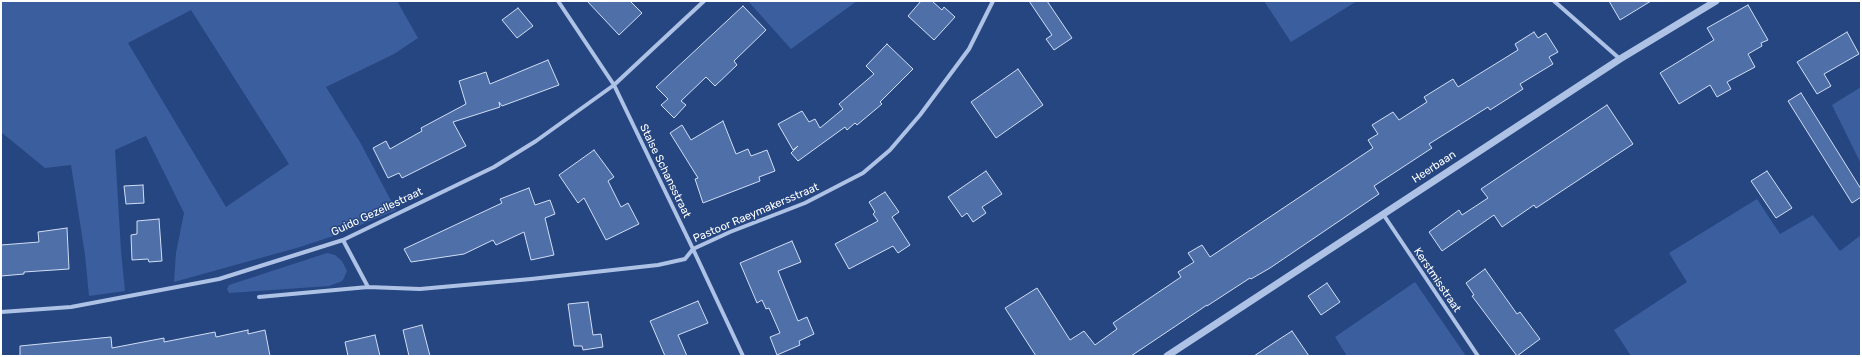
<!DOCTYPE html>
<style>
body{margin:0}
#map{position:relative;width:1862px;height:357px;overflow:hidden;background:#264681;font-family:Rubik,sans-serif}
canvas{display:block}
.frame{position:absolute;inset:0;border:2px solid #fff;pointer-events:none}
</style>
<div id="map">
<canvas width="1862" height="357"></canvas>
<div class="frame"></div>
</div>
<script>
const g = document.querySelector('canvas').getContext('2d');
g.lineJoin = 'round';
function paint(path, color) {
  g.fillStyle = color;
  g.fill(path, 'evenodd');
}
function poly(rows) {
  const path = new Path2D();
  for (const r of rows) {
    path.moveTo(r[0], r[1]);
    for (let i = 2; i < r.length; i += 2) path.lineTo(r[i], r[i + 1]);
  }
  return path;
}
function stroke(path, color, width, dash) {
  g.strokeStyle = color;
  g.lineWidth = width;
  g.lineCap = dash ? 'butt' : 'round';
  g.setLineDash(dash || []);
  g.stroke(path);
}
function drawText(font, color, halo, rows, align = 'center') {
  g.font = font + ' Rubik,sans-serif';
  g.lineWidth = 3;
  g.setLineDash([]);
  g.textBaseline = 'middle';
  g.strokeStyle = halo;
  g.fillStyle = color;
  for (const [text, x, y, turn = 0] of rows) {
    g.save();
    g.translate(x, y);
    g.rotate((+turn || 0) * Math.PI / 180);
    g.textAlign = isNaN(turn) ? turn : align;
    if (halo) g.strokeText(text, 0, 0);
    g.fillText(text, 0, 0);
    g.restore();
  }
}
paint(poly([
 [1,1,397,1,418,38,394,54,326,87,360,142,396,210,339,234,300,247,174,282,176,253,184,213,146,136,115,150,121,251,125,291,89,296,85,255,71,165,45,168,1,132],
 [191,10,289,164,226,207,128,43],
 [748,1,857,1,791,49],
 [1264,1,1357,1,1291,42],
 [1861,87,1861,164,1832,105],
 [1757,199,1780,234,1813,215,1840,251,1861,235,1861,356,1631,356,1614,330,1687,282,1669,253],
 [327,253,335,255,342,261,347,271,343,280,340,282,329,286,229,293,227,289,229,285],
 [1415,282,1466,356,1347,356,1335,337]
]), '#3b5e9e');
const building = poly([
 [587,1,630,1,642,13,619,35,587,1],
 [921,1,932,1,942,10,944,7,955,17,934,40,908,16,921,1],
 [1029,1,1047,1,1072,38,1054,50,1046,39,1052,35,1029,1],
 [1609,1,1651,1,1620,20,1609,1],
 [1748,5,1768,40,1761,43,1762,46,1748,54,1755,67,1727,82,1731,89,1717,97,1710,85,1679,104,1660,73,1714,40,1707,28,1748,5],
 [743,6,766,30,734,61,737,65,715,86,706,77,681,101,686,105,674,118,661,105,668,99,656,87,743,6],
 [518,8,533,26,517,38,502,20,518,8],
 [1534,32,1538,38,1546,33,1558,52,1549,57,1553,64,1520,84,1523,89,1490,110,1488,107,1429,144,1432,148,1374,186,1379,194,1270,268,1251,279,1250,278,1207,306,1207,305,1131,356,1036,356,1005,308,1037,288,1070,340,1084,331,1095,345,1117,329,1113,323,1181,277,1178,272,1194,262,1188,253,1202,245,1210,257,1373,148,1368,140,1378,134,1372,125,1393,112,1399,120,1427,102,1424,97,1453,79,1458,87,1518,50,1515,44,1534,32],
 [1847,32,1859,54,1824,74,1831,86,1817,94,1797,62,1847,32],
 [887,44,913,69,880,102,882,104,857,125,855,123,847,130,845,127,798,161,791,153,798,146,793,150,778,124,802,111,809,122,815,119,820,128,843,109,839,104,874,74,866,66,887,44],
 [548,60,559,85,502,106,499,102,500,107,453,122,466,146,402,178,399,173,388,178,373,148,386,141,390,149,422,131,421,128,466,104,459,81,486,72,490,84,548,60],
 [1018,69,1043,105,996,138,971,102,1018,69],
 [1801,93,1861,189,1861,197,1852,203,1788,101,1801,93],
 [1607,105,1633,144,1536,208,1534,205,1502,227,1494,215,1442,251,1429,232,1459,210,1462,215,1488,198,1481,189,1607,105],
 [723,121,736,154,748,149,751,156,767,150,775,171,759,177,760,181,703,203,695,179,698,178,670,133,682,125,691,140,723,121],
 [594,150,614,177,608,181,621,207,628,203,639,224,606,240,584,198,578,203,559,175,594,150],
 [986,171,1002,194,982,207,986,213,973,222,967,213,962,217,948,197,986,171],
 [1767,171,1792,208,1776,218,1751,181,1767,171],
 [143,185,144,203,126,204,124,186,143,185],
 [529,188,535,205,550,200,555,214,545,218,554,255,531,260,524,232,496,245,493,240,464,254,411,262,404,249,502,203,500,199,529,188],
 [885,192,899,212,892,217,910,245,898,253,893,246,849,269,835,244,878,221,873,214,875,212,869,202,885,192],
 [159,219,162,261,149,262,148,259,132,260,131,235,137,234,137,221,159,219],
 [67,228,69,269,24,272,24,274,1,276,1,245,39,242,38,232,67,228],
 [792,241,801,262,778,271,798,321,807,317,814,334,799,341,800,345,777,355,770,337,780,333,769,308,766,309,762,300,757,303,740,263,792,241],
 [1485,269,1517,314,1520,312,1540,339,1517,356,1472,296,1474,295,1466,283,1485,269],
 [1327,283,1340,302,1321,315,1308,296,1327,283],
 [698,301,708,323,678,335,687,356,665,356,650,321,698,301],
 [588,302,593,335,601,334,603,347,583,350,582,346,574,346,568,304,588,302],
 [422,325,430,356,409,356,403,330,422,325],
 [248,330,248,334,265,330,270,356,20,356,20,346,111,337,112,348,164,338,164,342,215,332,216,337,248,330],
 [1292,331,1309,356,1254,356,1275,342,1292,331],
 [375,335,380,356,348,356,345,342,375,335]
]);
paint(building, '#4f6fa9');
stroke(building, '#d1def5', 1);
stroke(poly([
 [558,1,614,85,693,249,743,356],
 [1554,1,1620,59],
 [1383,214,1478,356],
 [343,240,368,287,420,289,531,279,658,265,685,259,693,249,730,232,805,203,863,173,890,150,920,115,969,49,993,1],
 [259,297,368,287],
 [1,312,71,307,219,279,343,240,494,167,536,141,614,85,704,1]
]), '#aec2e6', 4);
stroke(poly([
 [1167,356,1620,59,1716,1]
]), '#aec2e6', 7);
drawText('11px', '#fff', '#264681', [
 ["Heerbaan",1434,167,-33],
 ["Stalse Schansstraat",665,171,64],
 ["Guido Gezellestraat",377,212,-25],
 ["Pastoor Raeymakersstraat",756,213,-23],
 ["Kerstmisstraat",1437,280,56]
]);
</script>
